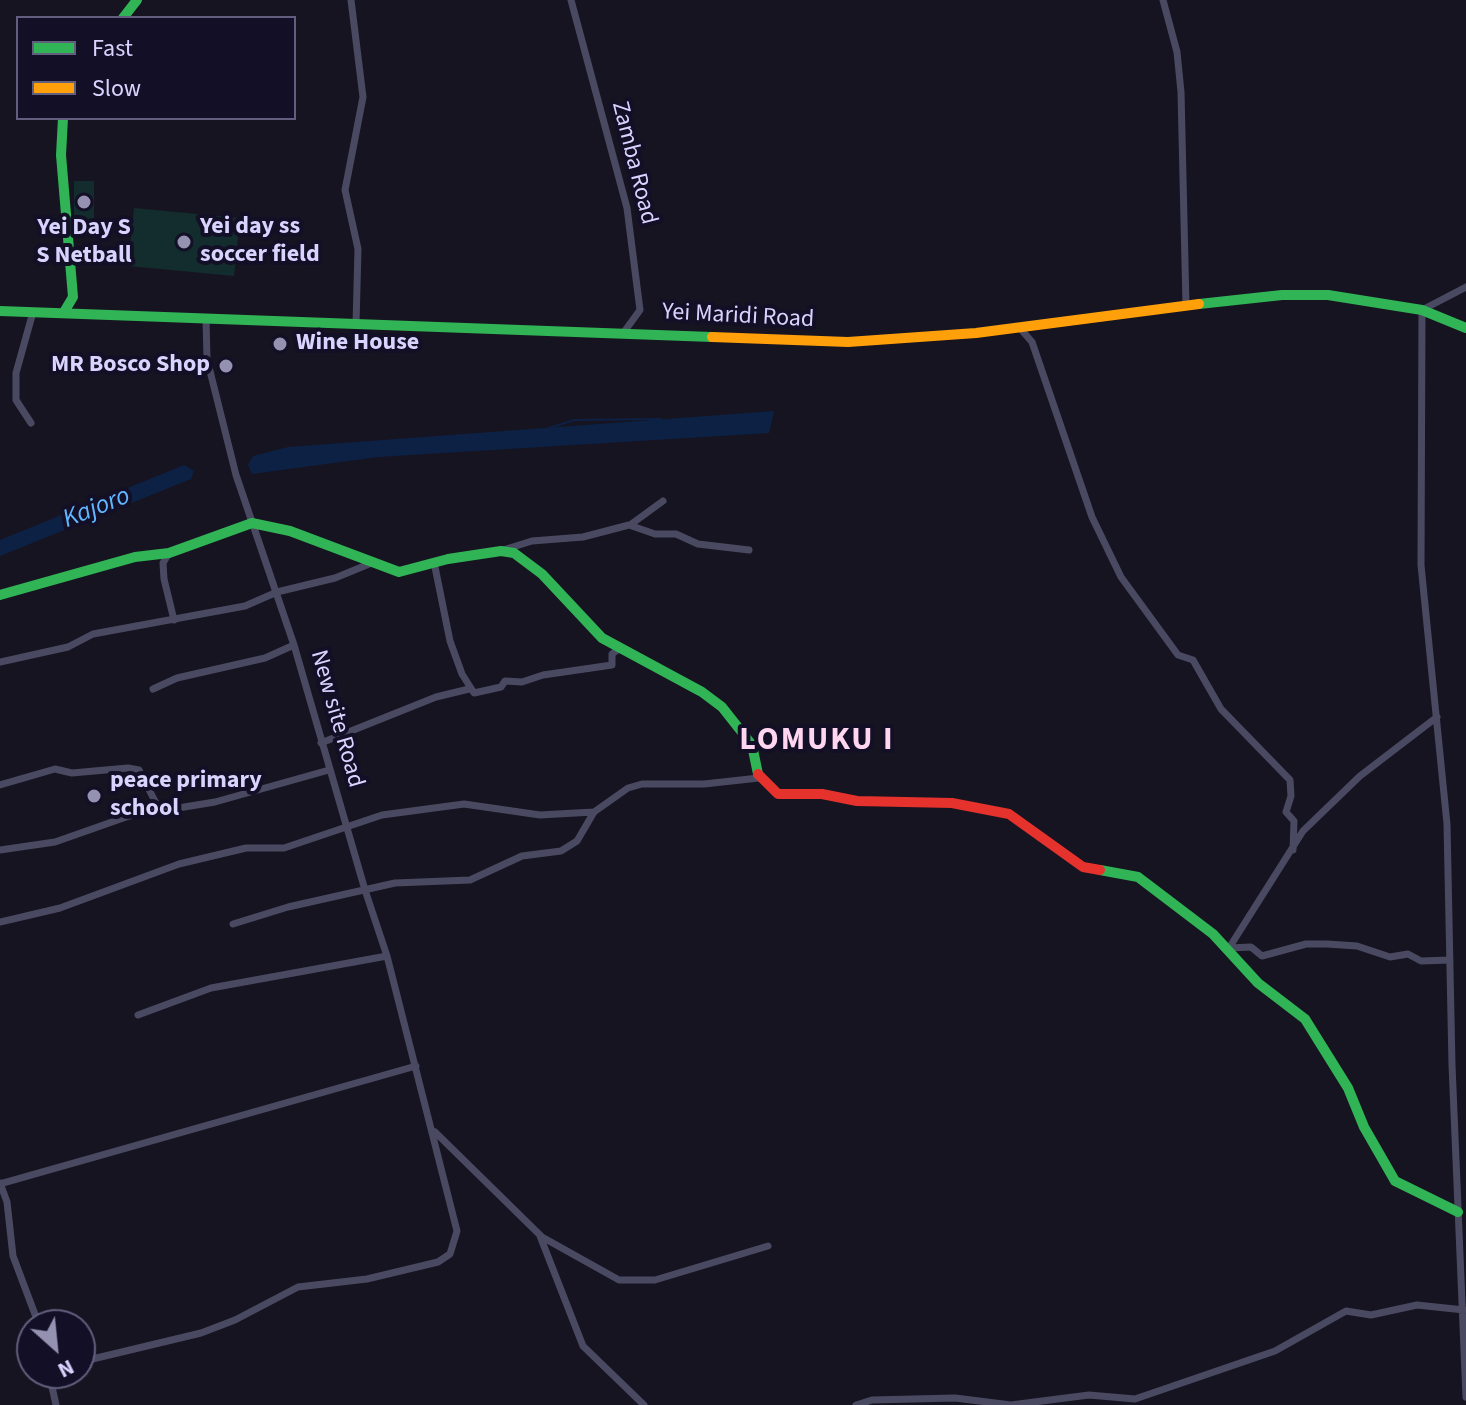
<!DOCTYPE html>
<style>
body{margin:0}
#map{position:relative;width:1466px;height:1405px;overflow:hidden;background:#161421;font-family:"Source Sans 3",sans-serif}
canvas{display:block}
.legend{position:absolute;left:16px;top:16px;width:280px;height:104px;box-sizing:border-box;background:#130f26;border:2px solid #625e7d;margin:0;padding:10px 14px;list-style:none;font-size:24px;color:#d9d4ff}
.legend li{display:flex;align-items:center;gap:16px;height:40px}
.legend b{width:40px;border:2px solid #625e7d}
.north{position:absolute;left:16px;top:1309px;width:80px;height:80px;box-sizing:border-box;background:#130f26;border:2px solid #625e7d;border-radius:50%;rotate:153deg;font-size:22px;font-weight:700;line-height:32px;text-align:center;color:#d9d4ff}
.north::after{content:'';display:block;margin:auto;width:28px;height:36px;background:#9591b1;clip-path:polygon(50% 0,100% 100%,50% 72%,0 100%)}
</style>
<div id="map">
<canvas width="1466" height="1405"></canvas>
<ul class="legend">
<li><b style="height:10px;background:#30b455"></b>Fast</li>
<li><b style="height:10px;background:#ff9f0a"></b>Slow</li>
</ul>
<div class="north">N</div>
</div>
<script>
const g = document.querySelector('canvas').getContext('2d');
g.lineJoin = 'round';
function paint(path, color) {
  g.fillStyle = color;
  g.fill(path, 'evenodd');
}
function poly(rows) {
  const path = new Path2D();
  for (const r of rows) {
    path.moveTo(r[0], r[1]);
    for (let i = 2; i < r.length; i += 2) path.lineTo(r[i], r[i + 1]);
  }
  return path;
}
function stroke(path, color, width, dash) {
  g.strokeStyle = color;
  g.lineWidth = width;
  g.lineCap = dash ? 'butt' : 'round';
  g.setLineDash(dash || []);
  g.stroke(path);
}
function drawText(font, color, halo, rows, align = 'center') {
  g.font = font + ' "Source Sans 3",sans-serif';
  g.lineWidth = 8;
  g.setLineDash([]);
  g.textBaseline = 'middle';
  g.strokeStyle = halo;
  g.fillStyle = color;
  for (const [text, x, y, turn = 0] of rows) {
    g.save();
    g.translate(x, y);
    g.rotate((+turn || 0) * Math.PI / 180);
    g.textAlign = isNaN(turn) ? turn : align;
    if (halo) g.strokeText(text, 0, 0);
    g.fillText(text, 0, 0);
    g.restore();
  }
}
paint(poly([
 [74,181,94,181,94,222,74,222],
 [134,208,240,218,234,276,128,266]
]), '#132c2d');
paint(poly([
 [774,411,769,433,378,457,252,474,248,465,253,456,288,447],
 [184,465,194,471,191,479,0,556,0,540]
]), '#0d2144');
stroke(poly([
 [549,428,574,420,661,419]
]), '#0d2144', 2);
stroke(poly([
 [351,0,363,97,345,190,358,249,356,324],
 [571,0,627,208,640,310,624,332],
 [1163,0,1177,52,1181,92,1186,306],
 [1466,287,1422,310,1421,565,1447,824,1452,1065,1466,1397],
 [1019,327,1032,342,1092,517,1121,577,1178,655,1193,660,1221,709,1290,780,1291,796,1286,812,1294,821,1293,850],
 [31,423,16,400,16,373,33,312],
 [630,525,663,501],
 [503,550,532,541,583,537,629,525,655,534,676,534,698,544,749,550],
 [169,553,163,563,164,579,174,620],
 [434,562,450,641,462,674,474,693,501,687,505,681,522,682,543,675,612,665,612,654,620,648],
 [0,662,68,647,93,634,245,606,277,592,335,578,374,562],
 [153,689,177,678,265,658,294,645],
 [321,743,436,697,469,689],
 [0,785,55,769,72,773,128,768,139,770,160,811],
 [0,850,55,842,129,816,215,802,329,770],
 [0,922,60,908,179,864,246,848,284,848,382,815,464,804,540,815,594,812],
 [233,924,288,907,395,883,470,880,522,856,561,851,577,841,594,812,628,788,642,784,704,784,759,778],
 [1229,948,1303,831,1360,776,1437,717],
 [1229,948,1251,947,1262,956,1306,944,1327,944,1357,946,1390,957,1408,954,1421,961,1450,960],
 [138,1015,211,988,387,956],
 [435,1132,542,1237,619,1280,655,1280,768,1246],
 [0,1183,7,1202,13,1256,39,1325],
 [0,1184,416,1066],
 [540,1236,583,1346,644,1405],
 [80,1362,201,1333,235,1320,298,1287,367,1279,438,1262,450,1254,457,1231,387,956,365,890,294,645,236,475,207,359,206,319],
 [49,1373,56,1405],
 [856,1405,872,1400,955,1398,1011,1405,1089,1395,1135,1399,1275,1351,1346,1311,1371,1315,1417,1305,1464,1310]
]), '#4a4962', 7);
stroke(poly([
 [123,18,137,0],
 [63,118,61,155,73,297,64,312],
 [1199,304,1282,295,1328,295,1422,310,1466,328],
 [0,311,712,337],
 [0,595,135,557,169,553,252,523,290,531,399,572,448,559,501,551,514,553,542,574,602,638,702,692,722,707,752,745,758,774],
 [1100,870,1138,877,1213,934,1258,983,1305,1019,1348,1088,1364,1127,1395,1181,1458,1212]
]), '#30b455', 10);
stroke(poly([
 [712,337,848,342,976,333,1199,304]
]), '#ff9f0a', 10);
stroke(poly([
 [758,774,778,794,822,794,857,801,952,803,1009,814,1083,867,1100,870]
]), '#e5322d', 10);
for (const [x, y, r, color] of [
 [84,202,8,"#9591b1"],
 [184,242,8,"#9591b1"],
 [280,344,8,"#9591b1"],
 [226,366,8,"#9591b1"],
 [94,796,8,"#9591b1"]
]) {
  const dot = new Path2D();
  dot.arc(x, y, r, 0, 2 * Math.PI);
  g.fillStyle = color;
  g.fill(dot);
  stroke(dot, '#130f26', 3);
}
drawText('24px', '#d9d4ff', '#130f26', [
 ["Zamba Road",633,163,76],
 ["Yei Maridi Road",738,317,3],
 ["New site Road",336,719,74]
]);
drawText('bold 24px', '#d9d4ff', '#130f26', [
 ["Yei day ss",200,228],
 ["soccer field",200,256],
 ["Yei Day S",84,229,"center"],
 ["S Netball",84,257,"center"],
 ["Wine House",296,344],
 ["MR Bosco Shop",210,366,"right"],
 ["peace primary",110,782],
 ["school",110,810]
], 'left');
drawText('italic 26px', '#62b6ff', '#130f26', [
 ["Kajoro",97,509,-22]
]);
g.letterSpacing = '2px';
drawText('bold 32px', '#ffd6f0', '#130f26', [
 ["LOMUKU I",817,742]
]);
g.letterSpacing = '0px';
</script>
